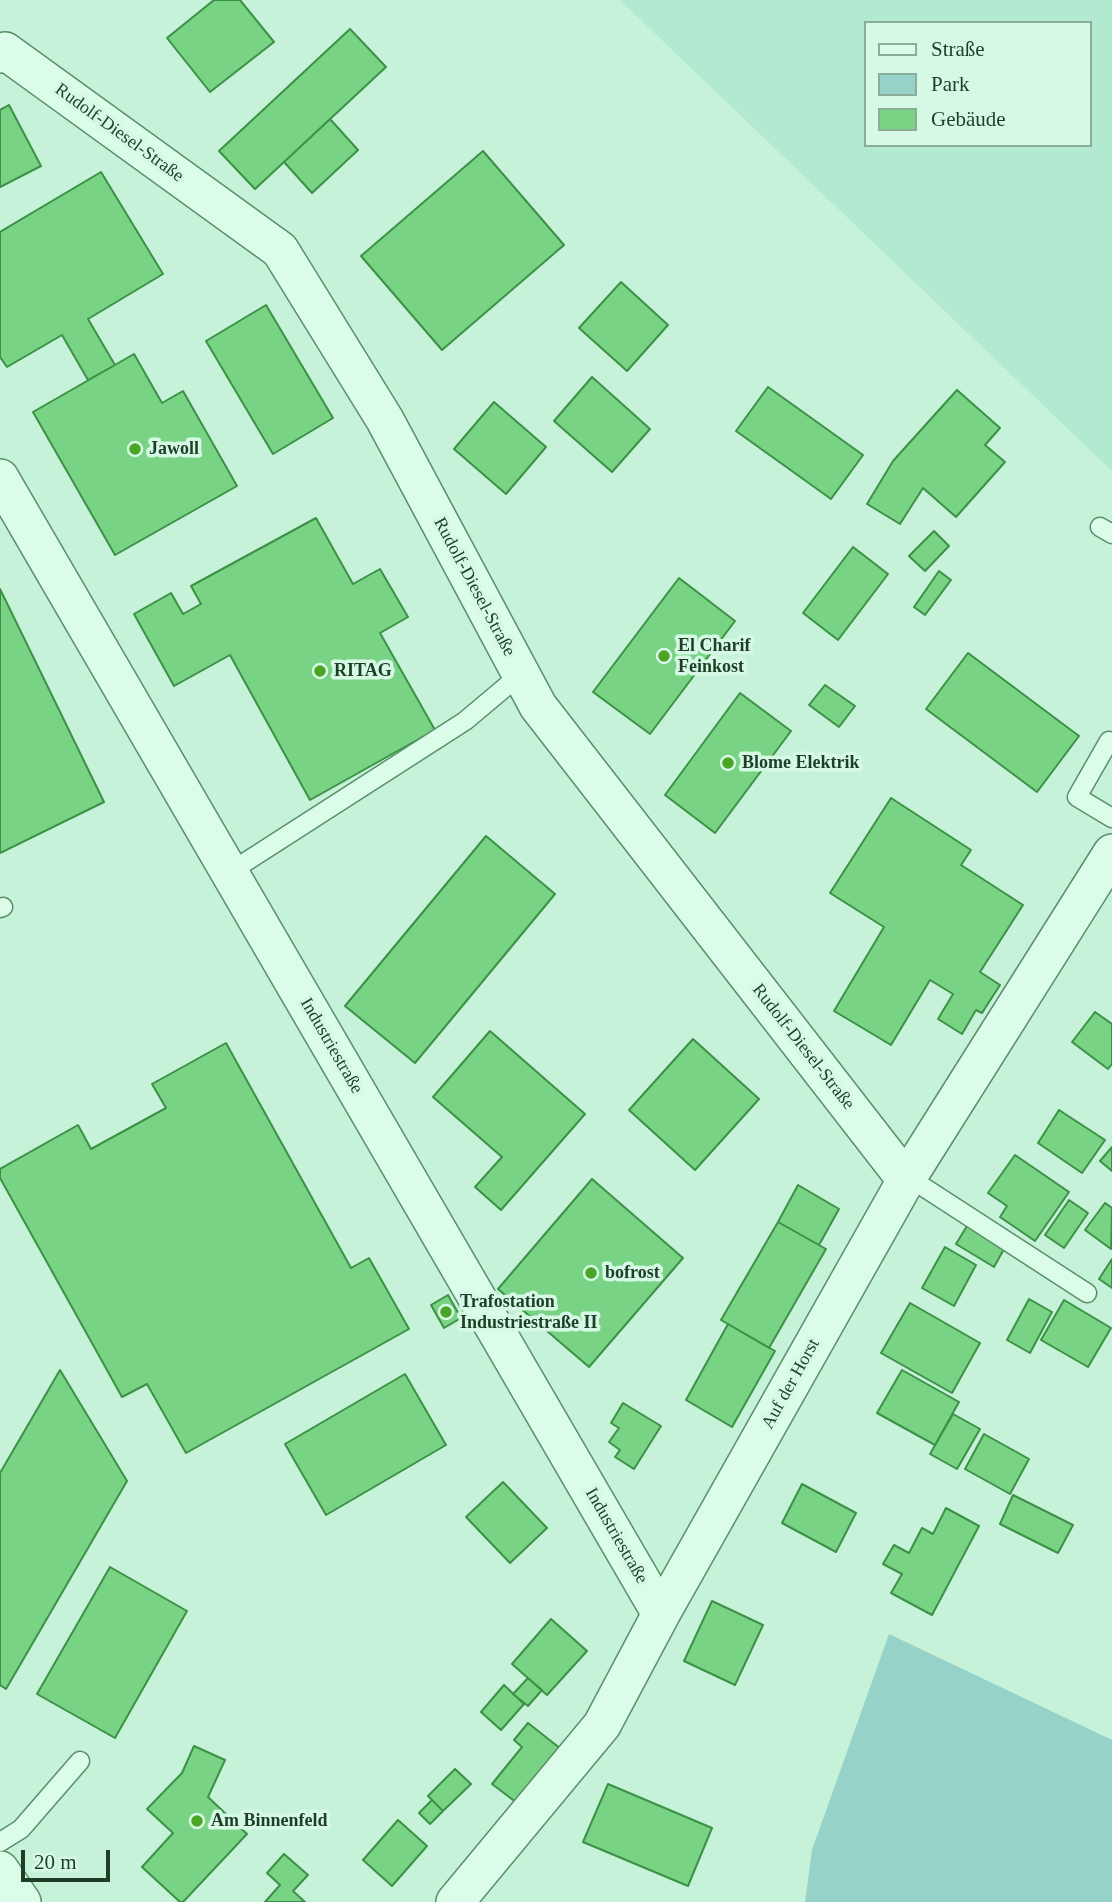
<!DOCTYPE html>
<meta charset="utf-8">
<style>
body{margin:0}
#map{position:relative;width:1112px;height:1902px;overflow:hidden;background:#c5f2d8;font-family:"Times New Roman",serif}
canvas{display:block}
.legend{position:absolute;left:864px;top:21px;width:228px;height:126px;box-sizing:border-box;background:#d6f9e5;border:2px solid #8cae98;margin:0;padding:9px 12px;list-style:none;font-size:21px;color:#1e3e25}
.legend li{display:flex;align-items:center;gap:14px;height:35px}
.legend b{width:35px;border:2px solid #8cae98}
.scale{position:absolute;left:21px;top:1850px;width:89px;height:32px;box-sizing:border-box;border:4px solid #1e3e25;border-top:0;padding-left:9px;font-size:21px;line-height:24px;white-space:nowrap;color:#1e3e25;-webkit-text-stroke:5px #d6f9e5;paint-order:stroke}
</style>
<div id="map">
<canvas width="1112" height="1902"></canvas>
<ul class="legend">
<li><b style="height:9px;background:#dafce8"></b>Straße</li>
<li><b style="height:19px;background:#97d2c8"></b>Park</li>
<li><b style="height:19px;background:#78d484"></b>Gebäude</li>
</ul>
<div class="scale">20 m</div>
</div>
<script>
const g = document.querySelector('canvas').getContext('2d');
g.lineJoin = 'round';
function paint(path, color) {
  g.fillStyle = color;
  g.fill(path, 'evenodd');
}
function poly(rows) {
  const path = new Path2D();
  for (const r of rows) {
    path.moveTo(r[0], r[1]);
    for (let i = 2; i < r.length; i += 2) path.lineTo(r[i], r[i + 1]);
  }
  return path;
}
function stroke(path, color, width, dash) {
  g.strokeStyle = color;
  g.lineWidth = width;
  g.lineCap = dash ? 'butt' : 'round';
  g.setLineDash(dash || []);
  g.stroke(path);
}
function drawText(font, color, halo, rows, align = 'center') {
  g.font = font + ' "Times New Roman",serif';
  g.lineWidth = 7;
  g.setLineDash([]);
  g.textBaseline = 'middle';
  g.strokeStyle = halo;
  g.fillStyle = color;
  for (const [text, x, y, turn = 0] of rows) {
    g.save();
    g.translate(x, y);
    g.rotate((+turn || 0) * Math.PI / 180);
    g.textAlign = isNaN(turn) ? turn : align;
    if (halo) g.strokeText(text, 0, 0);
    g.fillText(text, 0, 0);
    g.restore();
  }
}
paint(poly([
 [620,0,1112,0,1112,471],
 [865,23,1089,23,1089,145,865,145]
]), '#b2e9d0');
paint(poly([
 [889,1634,1112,1740,1112,1902,805,1902,812,1850]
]), '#97d2c8');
const building = poly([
 [214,0,240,0,274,42,210,92,167,38,214,0],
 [350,29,386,67,255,189,219,151,350,29],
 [9,105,41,166,0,187,0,110,9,105],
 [330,119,358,150,312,193,284,162,330,119],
 [483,151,564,245,442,350,361,256,483,151],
 [101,172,163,274,88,319,115,365,88,380,62,335,7,367,0,357,0,232,101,172],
 [621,282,668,325,627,371,579,328,621,282],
 [266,305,333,418,273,454,206,341,266,305],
 [134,354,162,403,183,391,237,486,115,555,33,412,134,354],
 [592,377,650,429,612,472,554,421,592,377],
 [768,387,863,455,831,499,736,431,768,387],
 [957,390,1000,428,985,445,1005,462,956,517,923,488,900,524,867,504,893,461,957,390],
 [494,402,546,447,506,494,454,449,494,402],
 [316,518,353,584,380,569,408,617,380,633,435,730,310,800,230,655,174,686,134,614,171,593,183,614,201,604,191,586,316,518],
 [934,531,949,546,925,571,909,556,934,531],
 [853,547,888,574,838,640,803,613,853,547],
 [939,571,951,580,925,615,914,607,939,571],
 [679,578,735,621,650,734,593,692,679,578],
 [0,589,104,802,0,853,0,589],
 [968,653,1079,736,1037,792,926,709,968,653],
 [825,685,855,706,839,727,809,705,825,685],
 [740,693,791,731,715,833,665,795,740,693],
 [891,798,971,850,961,865,1023,905,980,972,1000,985,982,1013,976,1010,962,1034,938,1019,953,994,930,980,891,1045,834,1011,884,927,830,893,891,798],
 [486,836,555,894,415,1063,345,1006,486,836],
 [1095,1012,1112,1024,1112,1064,1108,1069,1072,1042,1095,1012],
 [490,1031,585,1114,501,1210,475,1187,502,1157,433,1097,490,1031],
 [693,1039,759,1099,695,1170,629,1110,693,1039],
 [226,1043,351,1268,369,1258,409,1329,186,1453,147,1384,122,1397,0,1178,0,1169,78,1125,91,1149,166,1108,152,1084,226,1043],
 [1059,1110,1105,1140,1082,1173,1038,1143,1059,1110],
 [1112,1147,1112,1171,1100,1161,1112,1147],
 [1015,1155,1069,1192,1035,1241,1000,1217,1007,1206,988,1193,1015,1155],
 [592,1179,683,1258,589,1367,498,1289,592,1179],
 [798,1185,839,1209,819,1245,778,1222,798,1185],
 [1069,1200,1088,1213,1064,1248,1045,1235,1069,1200],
 [1105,1203,1112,1208,1111,1249,1085,1230,1105,1203],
 [778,1222,826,1249,769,1348,721,1320,778,1222],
 [967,1226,1004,1249,994,1267,956,1244,967,1226],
 [945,1247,976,1265,954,1306,922,1288,945,1247],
 [1112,1259,1112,1288,1099,1279,1112,1259],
 [448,1295,461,1318,444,1328,431,1305,448,1295],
 [1029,1299,1052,1312,1030,1353,1007,1340,1029,1299],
 [1064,1300,1111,1328,1088,1367,1041,1340,1064,1300],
 [910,1303,980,1343,952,1393,881,1353,910,1303],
 [728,1324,775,1351,732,1427,686,1400,728,1324],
 [60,1370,127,1481,6,1689,0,1685,0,1473,60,1370],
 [902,1370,959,1402,935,1445,877,1413,902,1370],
 [405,1374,446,1445,326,1515,285,1444,405,1374],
 [623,1403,661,1426,634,1469,615,1457,620,1450,609,1442,619,1428,611,1423,623,1403],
 [953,1414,980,1429,957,1469,930,1454,953,1414],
 [984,1434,1029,1459,1010,1494,965,1469,984,1434],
 [503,1482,547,1528,510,1563,466,1517,503,1482],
 [802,1484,856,1513,836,1552,782,1523,802,1484],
 [1013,1495,1073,1525,1058,1553,1000,1524,1013,1495],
 [946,1508,979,1526,932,1615,891,1593,902,1574,883,1564,894,1545,909,1553,922,1528,933,1534,946,1508],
 [110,1567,187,1611,115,1738,37,1694,110,1567],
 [712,1601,763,1625,735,1685,684,1661,712,1601],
 [551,1619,587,1651,547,1695,512,1664,551,1619],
 [528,1678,542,1690,528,1706,513,1694,528,1678],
 [504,1685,524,1704,501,1730,481,1712,504,1685],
 [528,1723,561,1749,517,1803,492,1784,522,1747,514,1740,528,1723],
 [194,1746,225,1760,208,1797,247,1834,183,1902,180,1902,142,1867,173,1833,147,1809,182,1773,194,1746],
 [455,1769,471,1784,443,1811,428,1796,455,1769],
 [608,1784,712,1828,688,1886,583,1842,608,1784],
 [432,1800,443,1811,430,1824,419,1813,432,1800],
 [398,1820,427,1846,392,1886,363,1860,398,1820],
 [284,1854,308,1875,293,1891,305,1902,265,1902,280,1885,267,1873,284,1854]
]);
paint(building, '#78d484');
stroke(building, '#3c9146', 2);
const lane = poly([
 [1100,527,1112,534],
 [1109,741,1077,797,1112,818],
 [230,872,465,721,521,674],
 [0,908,3,907],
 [908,1177,1087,1293],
 [0,1842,21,1829,80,1761]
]);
const street = poly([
 [0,54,5,51,280,250,385,420,538,706,906,1180],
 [0,478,661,1614],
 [0,1870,22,1902],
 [455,1902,602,1725,661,1614,906,1180,1112,853]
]);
stroke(lane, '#599066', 21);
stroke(street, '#599066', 40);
stroke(lane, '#dafce8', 18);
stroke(street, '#dafce8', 37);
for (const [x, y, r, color] of [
 [135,449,7,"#49a523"],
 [664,656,7,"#49a523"],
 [320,671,7,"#49a523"],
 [728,763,7,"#49a523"],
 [591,1273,7,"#49a523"],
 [446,1312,7,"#49a523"],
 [197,1821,7,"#49a523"]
]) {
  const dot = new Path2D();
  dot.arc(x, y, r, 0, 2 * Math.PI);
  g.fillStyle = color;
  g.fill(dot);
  stroke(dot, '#d6f9e5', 2.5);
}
drawText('18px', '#1e3e25', '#d6f9e5', [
 ["Rudolf-Diesel-Straße",119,133,36],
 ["Rudolf-Diesel-Straße",474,587,62],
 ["Industriestraße",331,1046,60],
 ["Rudolf-Diesel-Straße",803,1047,52],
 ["Auf der Horst",791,1384,-61],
 ["Industriestraße",616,1536,60]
]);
drawText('bold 18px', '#1e3e25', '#d6f9e5', [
 ["Jawoll",149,449],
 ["El Charif",678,646],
 ["Feinkost",678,667],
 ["RITAG",334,671],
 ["Blome Elektrik",742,763],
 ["bofrost",605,1273],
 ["Trafostation",460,1302],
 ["Industriestraße II",460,1323],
 ["Am Binnenfeld",211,1821]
], 'left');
</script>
